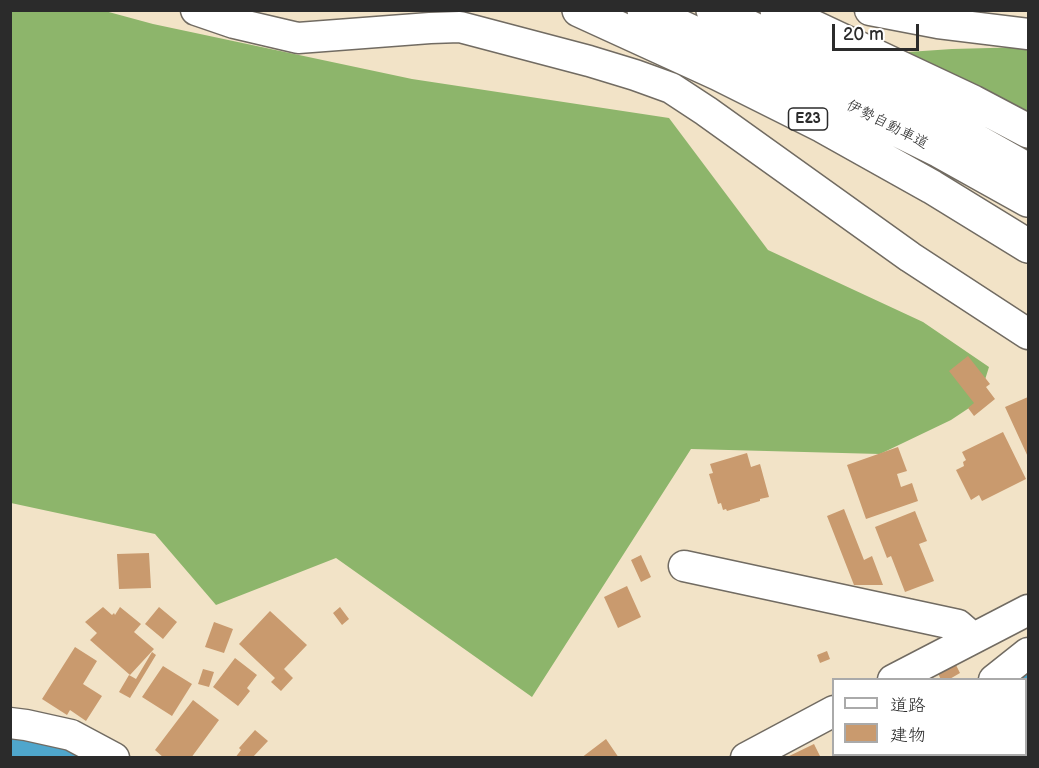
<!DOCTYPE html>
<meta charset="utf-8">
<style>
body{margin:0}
#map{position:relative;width:1039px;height:768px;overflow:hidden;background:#f2e3c7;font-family:"Balsamiq Sans","Klee One",sans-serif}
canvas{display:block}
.frame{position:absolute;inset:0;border:12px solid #2b2b2b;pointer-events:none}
.legend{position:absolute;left:832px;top:678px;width:195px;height:78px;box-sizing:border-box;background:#fff;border:2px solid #aaa;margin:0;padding:8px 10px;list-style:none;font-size:18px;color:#2b2b2b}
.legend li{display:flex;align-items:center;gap:12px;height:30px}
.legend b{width:30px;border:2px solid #aaa}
.scale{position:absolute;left:832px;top:24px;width:87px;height:27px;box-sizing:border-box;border:3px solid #2b2b2b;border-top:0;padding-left:8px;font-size:18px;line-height:21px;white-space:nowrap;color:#2b2b2b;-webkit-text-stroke:4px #fff;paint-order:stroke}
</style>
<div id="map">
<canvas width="1039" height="768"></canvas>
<div class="frame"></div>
<ul class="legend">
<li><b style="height:8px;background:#fff"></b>道路</li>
<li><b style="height:16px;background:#c99a6e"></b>建物</li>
</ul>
<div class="scale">20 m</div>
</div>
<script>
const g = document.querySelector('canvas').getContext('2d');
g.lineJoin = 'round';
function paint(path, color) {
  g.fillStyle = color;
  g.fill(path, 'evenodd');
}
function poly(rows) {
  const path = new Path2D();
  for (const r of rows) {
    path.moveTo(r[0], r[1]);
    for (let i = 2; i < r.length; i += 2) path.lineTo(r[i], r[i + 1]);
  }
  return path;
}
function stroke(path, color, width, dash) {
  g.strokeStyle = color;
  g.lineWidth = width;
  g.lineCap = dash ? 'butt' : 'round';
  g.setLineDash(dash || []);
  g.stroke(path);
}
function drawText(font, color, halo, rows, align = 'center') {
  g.font = font + ' "Balsamiq Sans","Klee One",sans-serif';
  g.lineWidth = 4.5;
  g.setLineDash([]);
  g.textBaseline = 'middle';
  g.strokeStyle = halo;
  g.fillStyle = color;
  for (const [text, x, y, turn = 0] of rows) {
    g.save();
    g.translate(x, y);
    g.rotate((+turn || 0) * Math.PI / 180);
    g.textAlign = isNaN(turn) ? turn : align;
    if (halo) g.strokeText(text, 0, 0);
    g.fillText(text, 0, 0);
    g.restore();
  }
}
paint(poly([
 [11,11,105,11,153,24,412,79,669,118,768,250,923,322,989,367,978,402,951,420,880,454,691,449,532,697,336,558,216,605,155,534,11,503],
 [1028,47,1028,161,835,57,952,49]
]), '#8db56b');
stroke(poly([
 [1026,681,1028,678],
 [10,748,33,749,54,754,61,758],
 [924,758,929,754]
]), '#4fa6cc', 52);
paint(poly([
 [968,356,990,384,986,387,995,399,974,416,968,408,974,403,949,371],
 [1028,397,1028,457,1005,407],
 [1003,432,1026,479,982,501,979,495,971,500,956,470,964,466,963,462,966,460,962,452],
 [898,447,907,471,897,474,901,487,912,483,918,501,866,519,847,465],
 [747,453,751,467,760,464,769,497,760,499,760,501,727,511,726,509,723,510,721,503,718,504,709,474,713,473,710,464],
 [844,509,864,560,872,556,883,585,854,585,827,516],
 [915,511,927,541,919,544,934,581,905,592,891,556,887,558,875,527],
 [149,553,151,588,119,589,117,554],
 [641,555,651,577,641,582,631,560],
 [627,586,641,617,618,628,604,597],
 [103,607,112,615,114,613,115,615,120,607,141,624,134,632,154,649,130,675,90,640,97,633,85,622],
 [159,607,177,622,163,639,145,624],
 [340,607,349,619,342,625,333,613],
 [270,611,307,645,284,669,293,678,281,691,271,682,275,678,239,644],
 [214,622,233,629,224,653,205,647],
 [75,647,97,661,83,684,102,696,86,721,70,710,67,715,42,699],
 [827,651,830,659,820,663,817,655],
 [152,652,156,655,130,698,119,692,129,675,136,679],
 [235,658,257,675,247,688,250,691,238,706,213,687],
 [955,663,960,673,948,680,941,680,938,673],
 [163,666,192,684,172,716,142,697],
 [203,669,214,672,209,687,198,684],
 [193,700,219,720,191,758,164,758,155,750],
 [1028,721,1028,758,1025,758,1024,754,1026,754,1026,722],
 [255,730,268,741,252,758,235,758,241,750,239,748],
 [606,739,619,758,581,758],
 [814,744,821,758,785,758]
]), '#c99a6e');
const minor = poly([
 [196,10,234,23,298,38,430,28,460,27,589,61,635,75,671,88,706,111,910,257,1028,334],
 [870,10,938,23,1028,34],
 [684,566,958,625,973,638],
 [893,680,1028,610],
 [994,680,1028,653],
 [10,723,26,725,71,735,114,758],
 [746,758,834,711],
 [891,758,895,754]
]);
const motorway = poly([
 [579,10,719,74,823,126,932,187,1028,246],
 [644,10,727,48,835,99,940,151,1028,200],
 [713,10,846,73,950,126,1028,170],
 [777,10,973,102,1028,131]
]);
stroke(minor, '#716b62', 33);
stroke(motorway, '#716b62', 36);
stroke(minor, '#fff', 30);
stroke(motorway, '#fff', 33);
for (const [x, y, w] of [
 [808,119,39]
]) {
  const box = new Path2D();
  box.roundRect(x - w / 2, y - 11, w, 22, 4.5);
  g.fillStyle = '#fff';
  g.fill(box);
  stroke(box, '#2b2b2b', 1.5);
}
drawText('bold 14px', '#2b2b2b', null, [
 ["E23",808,119]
]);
drawText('15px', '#2b2b2b', '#fff', [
 ["伊勢自動車道",887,125,27]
]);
</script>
